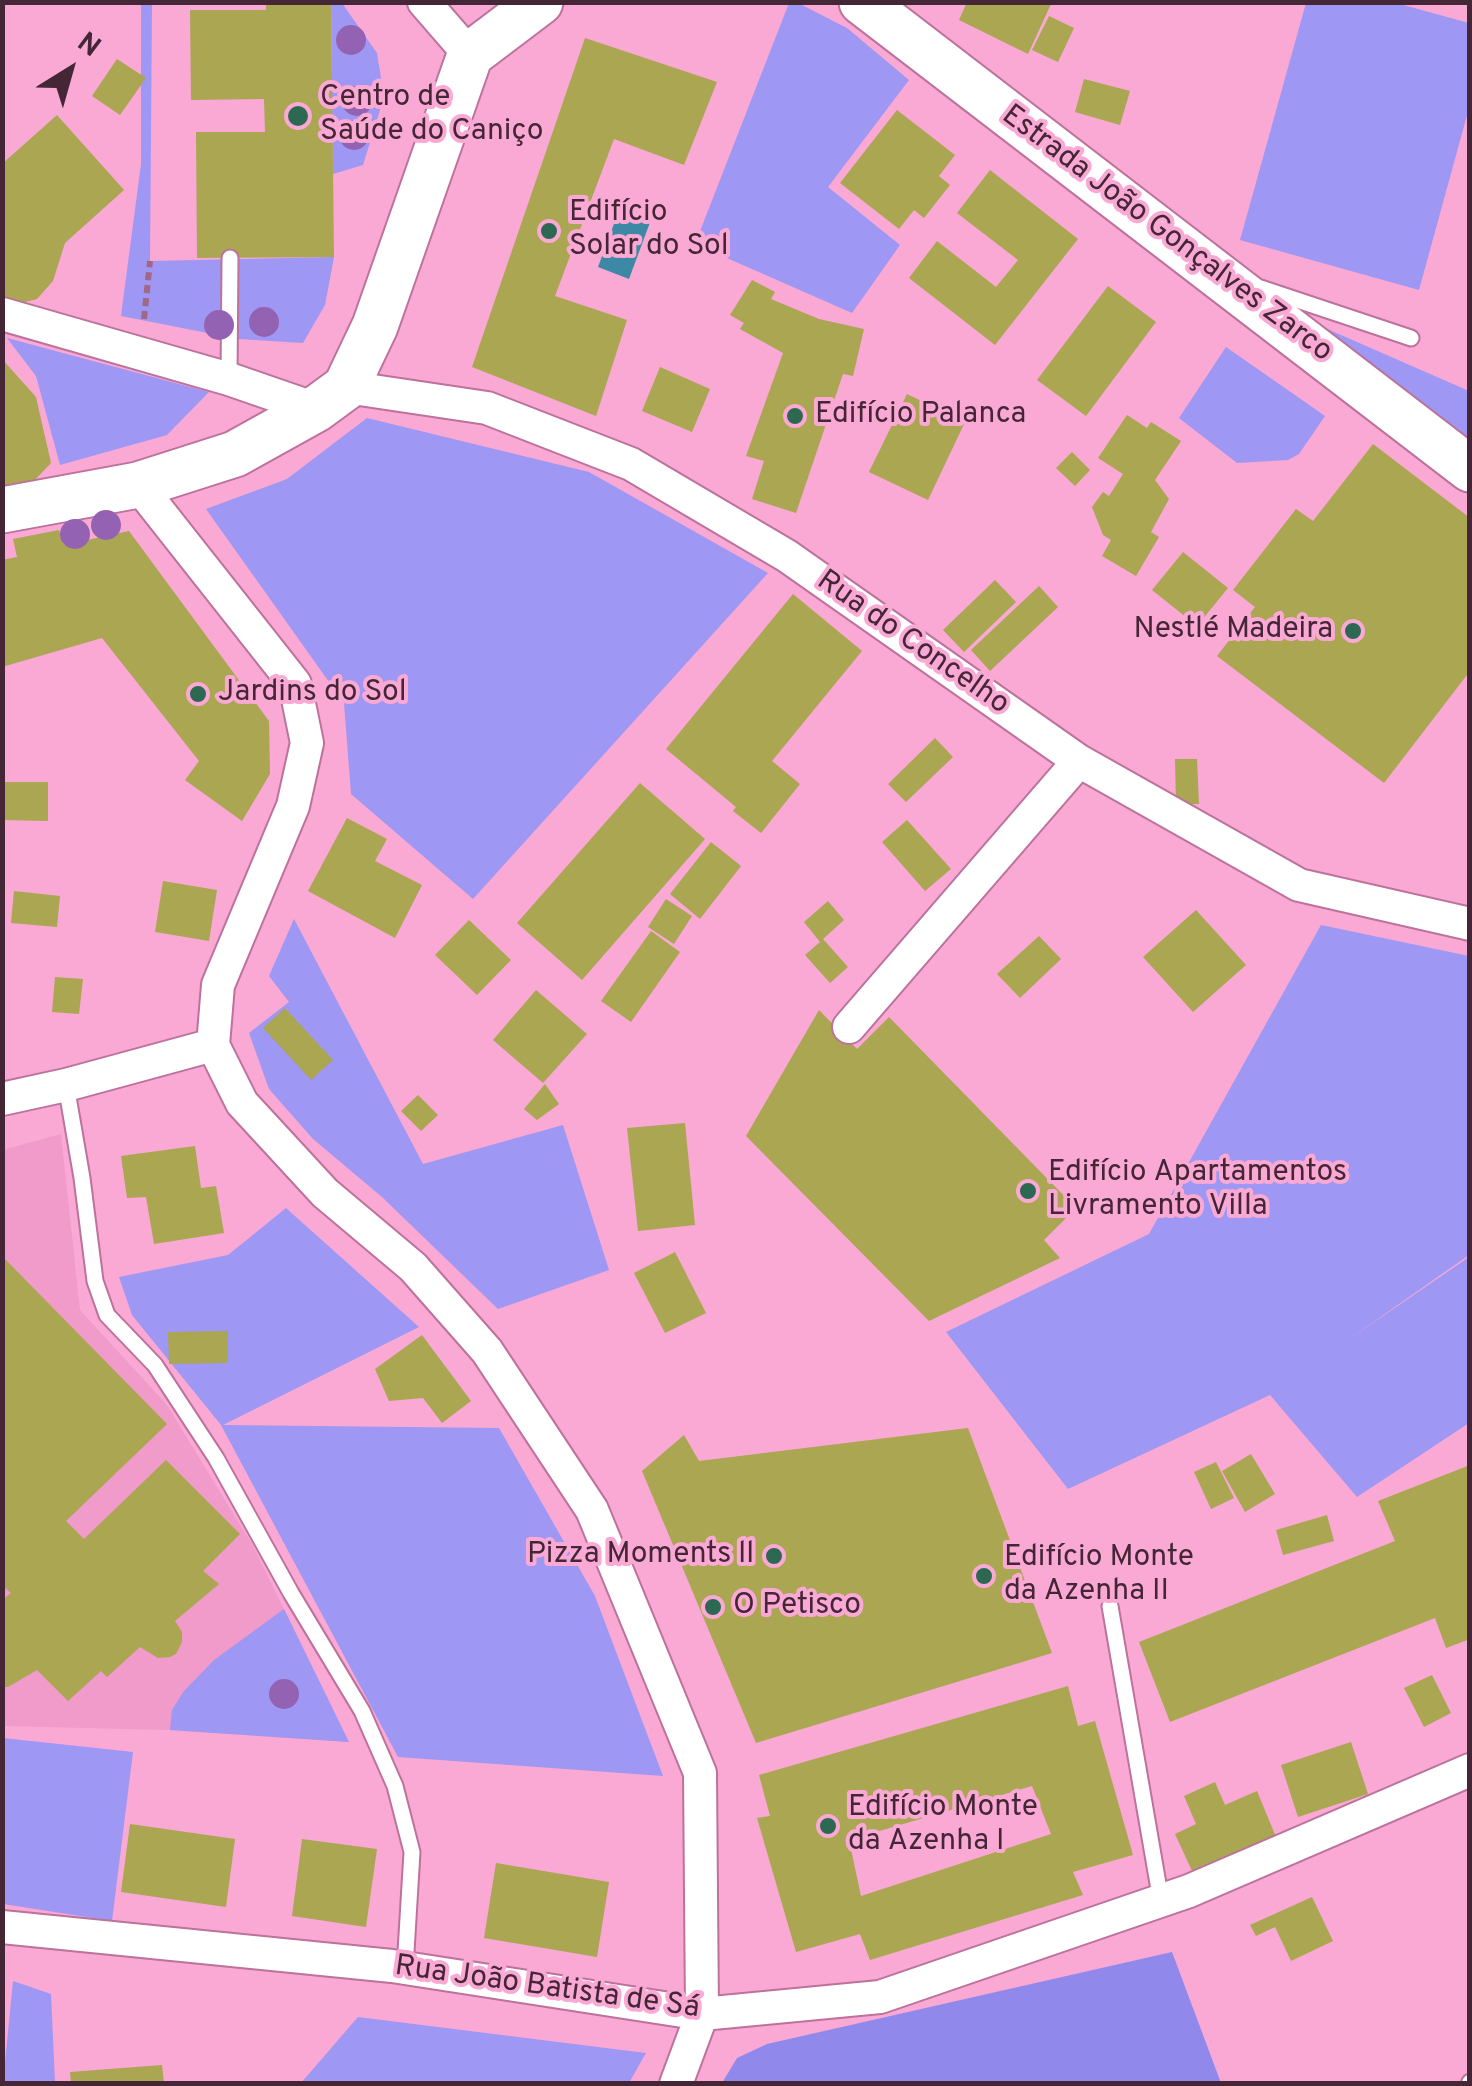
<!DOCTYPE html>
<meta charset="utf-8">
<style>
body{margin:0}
#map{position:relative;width:1472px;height:2086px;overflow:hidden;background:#f9a9d4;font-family:Overpass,sans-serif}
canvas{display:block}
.frame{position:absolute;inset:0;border:5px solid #452637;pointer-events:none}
.north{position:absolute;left:20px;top:20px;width:100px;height:100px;-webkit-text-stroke:8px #f9a9d4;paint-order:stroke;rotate:37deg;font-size:28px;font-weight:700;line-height:40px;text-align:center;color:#452637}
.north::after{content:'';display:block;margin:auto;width:35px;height:45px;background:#452637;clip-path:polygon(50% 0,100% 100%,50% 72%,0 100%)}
</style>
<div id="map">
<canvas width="1472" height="2086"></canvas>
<div class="frame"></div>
<div class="north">N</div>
</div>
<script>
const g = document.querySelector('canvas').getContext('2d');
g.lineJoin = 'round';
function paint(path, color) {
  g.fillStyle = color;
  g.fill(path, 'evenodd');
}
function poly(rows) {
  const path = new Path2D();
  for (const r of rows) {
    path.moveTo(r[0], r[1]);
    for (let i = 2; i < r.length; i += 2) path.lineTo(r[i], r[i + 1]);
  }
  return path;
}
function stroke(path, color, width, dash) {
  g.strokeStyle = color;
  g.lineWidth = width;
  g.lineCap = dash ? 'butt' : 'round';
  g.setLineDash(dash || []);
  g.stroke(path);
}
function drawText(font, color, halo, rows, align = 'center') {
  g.font = font + ' Overpass,sans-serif';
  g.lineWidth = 8;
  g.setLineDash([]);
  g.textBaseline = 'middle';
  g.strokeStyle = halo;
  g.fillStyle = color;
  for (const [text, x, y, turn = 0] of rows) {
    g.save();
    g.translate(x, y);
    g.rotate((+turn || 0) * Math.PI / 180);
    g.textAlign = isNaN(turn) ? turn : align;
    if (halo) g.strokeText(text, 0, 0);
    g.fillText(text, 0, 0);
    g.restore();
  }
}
paint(poly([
 [61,1134,80,1310,167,1405,253,1546,349,1742,170,1730,3,1726,3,1150]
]), '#f09bc9');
paint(poly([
 [141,3,152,3,150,261,334,257,325,305,303,343,238,339,121,316,141,164],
 [331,3,342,3,377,53,384,97,363,165,333,174],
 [789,3,798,3,847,28,909,80,828,187,900,245,852,313,695,244],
 [1306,3,1396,3,1469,23,1469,108,1419,290,1240,240],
 [1293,314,1469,391,1469,450],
 [7,338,209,392,167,435,60,465,36,376],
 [1226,347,1325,416,1299,454,1288,460,1237,463,1179,418],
 [367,418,589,472,768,573,473,899,351,794,344,703,206,509,287,479],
 [294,919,423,1164,563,1125,609,1270,498,1309,382,1197,313,1139,269,1089,249,1033,289,1002,269,976],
 [1321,925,1469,956,1469,1255,1345,1342,1469,1257,1469,1423,1357,1497,1270,1395,1068,1489,946,1332,1149,1234],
 [286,1208,419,1327,223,1425,499,1428,595,1596,663,1776,398,1757,221,1425,132,1315,119,1277,228,1255],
 [284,1609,349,1742,170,1730,172,1710,184,1691,214,1660],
 [3,1738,133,1752,112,1921,3,1904],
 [13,1981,51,1994,55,2083,3,2083],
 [358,2017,646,2053,629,2083,301,2083]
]), '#9e97f3');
paint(poly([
 [1172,1952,1221,2083,722,2083,737,2058,767,2044]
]), '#9188eb');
paint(poly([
 [621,205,652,217,629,279,598,267]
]), '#3d88a4');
paint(poly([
 [266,2,331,2,334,257,197,258,196,132,265,132,264,99,191,100,190,10,266,10],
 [967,2,1052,2,1028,54,959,20],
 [1049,16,1074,28,1058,62,1032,50],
 [585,38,717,82,684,165,614,139,555,296,627,320,596,416,472,367],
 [117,59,146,78,120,115,92,96],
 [1084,79,1130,91,1120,125,1075,112],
 [897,110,955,155,939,176,950,185,924,218,914,210,899,229,840,183],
 [57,115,124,190,65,243,53,281,37,299,2,308,2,164],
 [990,170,1078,239,995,345,909,278,937,241,996,287,1018,260,957,213],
 [752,280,775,292,771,299,819,319,864,329,853,376,843,374,796,513,752,499,764,461,746,456,783,353,740,329,744,323,730,315],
 [1108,286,1156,322,1086,416,1037,380],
 [2,359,36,397,51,463,32,483,2,487],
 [660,367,710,389,692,432,642,411],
 [907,394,965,422,928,500,869,472],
 [1127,415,1147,428,1151,422,1181,441,1155,480,1169,499,1151,532,1159,537,1136,576,1102,556,1111,540,1103,535,1092,507,1103,492,1109,496,1123,474,1098,458],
 [1373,444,1470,518,1470,671,1384,783,1217,656,1255,607,1233,590,1296,509,1313,521],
 [1072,452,1090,470,1075,486,1056,468],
 [59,530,64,545,129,531,269,721,270,774,242,821,185,780,199,761,102,638,2,667,2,560,17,557,13,539],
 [1183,552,1228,588,1197,626,1152,590],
 [995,580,1016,602,964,652,943,630],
 [1039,586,1058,607,990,671,971,650],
 [793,594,862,651,772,761,800,784,761,833,733,811,736,807,666,749],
 [935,738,953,757,906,802,888,784],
 [1175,759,1197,759,1199,804,1176,804],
 [2,782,48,782,48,821,2,820],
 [640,783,705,839,582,980,517,923],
 [347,818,387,839,375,861,422,885,395,938,308,891],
 [907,820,951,869,925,891,882,842],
 [711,842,741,866,700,919,670,894],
 [163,881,217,890,209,941,155,932],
 [14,891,60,896,57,927,11,923],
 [666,899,692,916,674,944,648,927],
 [828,901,844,920,823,939,848,967,830,983,805,955,820,942,804,922],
 [1196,910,1246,965,1193,1012,1143,957],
 [469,920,511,960,477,995,435,955],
 [651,931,680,952,631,1022,601,1001],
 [1039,936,1061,959,1020,998,997,974],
 [55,977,83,979,79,1014,52,1012],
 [536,990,587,1034,543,1083,493,1040],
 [285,1008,333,1060,311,1080,263,1028],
 [819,1010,857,1049,889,1017,1076,1208,1044,1240,1060,1258,929,1321,746,1136],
 [545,1084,559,1104,537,1120,524,1109],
 [418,1095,438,1115,421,1131,401,1111],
 [685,1123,695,1225,638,1231,627,1128],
 [195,1146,201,1188,216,1186,224,1233,154,1244,146,1197,127,1198,121,1156],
 [675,1252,706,1313,665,1333,634,1273],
 [2,1256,167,1424,66,1521,84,1539,166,1460,240,1534,203,1571,219,1584,175,1621,182,1632,182,1642,176,1654,170,1657,158,1658,140,1647,107,1677,101,1671,68,1701,37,1670,8,1687,2,1687,2,1600,11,1593,2,1585],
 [228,1331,228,1363,169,1364,168,1332],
 [422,1335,471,1401,442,1423,423,1398,389,1401,375,1369],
 [968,1428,1052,1653,756,1743,642,1471,684,1435,699,1461],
 [1251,1454,1275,1494,1245,1512,1222,1471],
 [1216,1462,1234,1498,1211,1509,1194,1472],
 [1470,1465,1470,1639,1446,1648,1435,1618,1170,1722,1139,1642,1395,1541,1378,1501],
 [1327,1515,1334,1541,1283,1555,1276,1530],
 [1432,1675,1451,1713,1424,1727,1404,1688],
 [1068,1686,1078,1726,1095,1721,1133,1855,1073,1872,1083,1895,870,1960,860,1934,796,1952,757,1818,770,1816,759,1775],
 [1032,1786,1051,1834,861,1896,849,1840],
 [1351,1742,1368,1794,1298,1817,1281,1765],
 [1215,1782,1225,1805,1257,1791,1276,1837,1193,1873,1175,1834,1196,1824,1184,1796],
 [130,1824,235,1839,226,1907,121,1892],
 [302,1839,377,1849,366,1927,292,1916],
 [496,1863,609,1882,597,1957,484,1938],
 [1312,1897,1333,1941,1291,1961,1275,1927,1256,1936,1250,1925],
 [162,2065,164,2084,71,2084,70,2072]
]), '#aaa651');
const lane = poly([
 [1261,288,1411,338],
 [229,379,230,258],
 [66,1085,82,1178,95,1281,107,1315,155,1365,216,1458,291,1593,362,1711,395,1786,412,1852,405,1968],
 [1110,1606,1161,1901],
 [1469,2084,1470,2082]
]);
const street = poly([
 [424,2,470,55],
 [2,314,229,379,316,409],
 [346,387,487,408,631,464,787,556,1079,761,1299,885,1470,924],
 [138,485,295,684,307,743,293,806,218,985,213,1045,242,1103,325,1193,413,1267,487,1351,592,1510,700,1773,702,2014,676,2084],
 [849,1027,1079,761],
 [2,1099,66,1085,213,1045],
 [2,1927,392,1966,702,2014,880,1997,1189,1891,1470,1770]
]);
const secondary = poly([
 [862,2,1470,469],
 [2,510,138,485,235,454,316,409,346,387,375,326,470,55,540,2]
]);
stroke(lane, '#bc729b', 19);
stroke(street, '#bc729b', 36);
stroke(secondary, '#bc729b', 49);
stroke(poly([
 [144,319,150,261]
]), '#a06886', 6, [8, 5]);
stroke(lane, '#fff', 15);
stroke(street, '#fff', 32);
stroke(secondary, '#fff', 45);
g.fillStyle = '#9462b3';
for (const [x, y] of [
 [351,40],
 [357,101],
 [354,135],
 [264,322],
 [219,325],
 [106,525],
 [75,534],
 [284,1694]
]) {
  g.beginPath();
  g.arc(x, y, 15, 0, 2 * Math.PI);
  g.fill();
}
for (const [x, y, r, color] of [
 [298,116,12,"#2d6852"],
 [549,231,10,"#2d6852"],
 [795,416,10,"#2d6852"],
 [1353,631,10,"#2d6852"],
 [198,694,10,"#2d6852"],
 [1028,1191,10,"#2d6852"],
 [774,1556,10,"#2d6852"],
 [984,1576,10,"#2d6852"],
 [713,1607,10,"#2d6852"],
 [828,1826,10,"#2d6852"]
]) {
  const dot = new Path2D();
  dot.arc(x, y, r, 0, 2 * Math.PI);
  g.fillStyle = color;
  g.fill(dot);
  stroke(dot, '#f9a9d4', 4);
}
drawText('30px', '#452637', '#f9a9d4', [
 ["Centro de",320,99],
 ["Saúde do Caniço",320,133],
 ["Edifício",569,214],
 ["Solar do Sol",569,248],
 ["Edifício Palanca",815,416],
 ["Nestlé Madeira",1333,631,"right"],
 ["Jardins do Sol",218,694],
 ["Edifício Apartamentos",1048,1174],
 ["Livramento Villa",1048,1208],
 ["Pizza Moments ll",754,1556,"right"],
 ["Edifício Monte",1004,1559],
 ["da Azenha II",1004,1593],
 ["O Petisco",733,1607],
 ["Edifício Monte",848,1809],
 ["da Azenha I",848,1843]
], 'left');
drawText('30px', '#452637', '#f9a9d4', [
 ["Estrada João Gonçalves Zarco",1166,235,37],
 ["Rua do Concelho",912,644,35],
 ["Rua João Batista de Sá",547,1989,8]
]);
</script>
